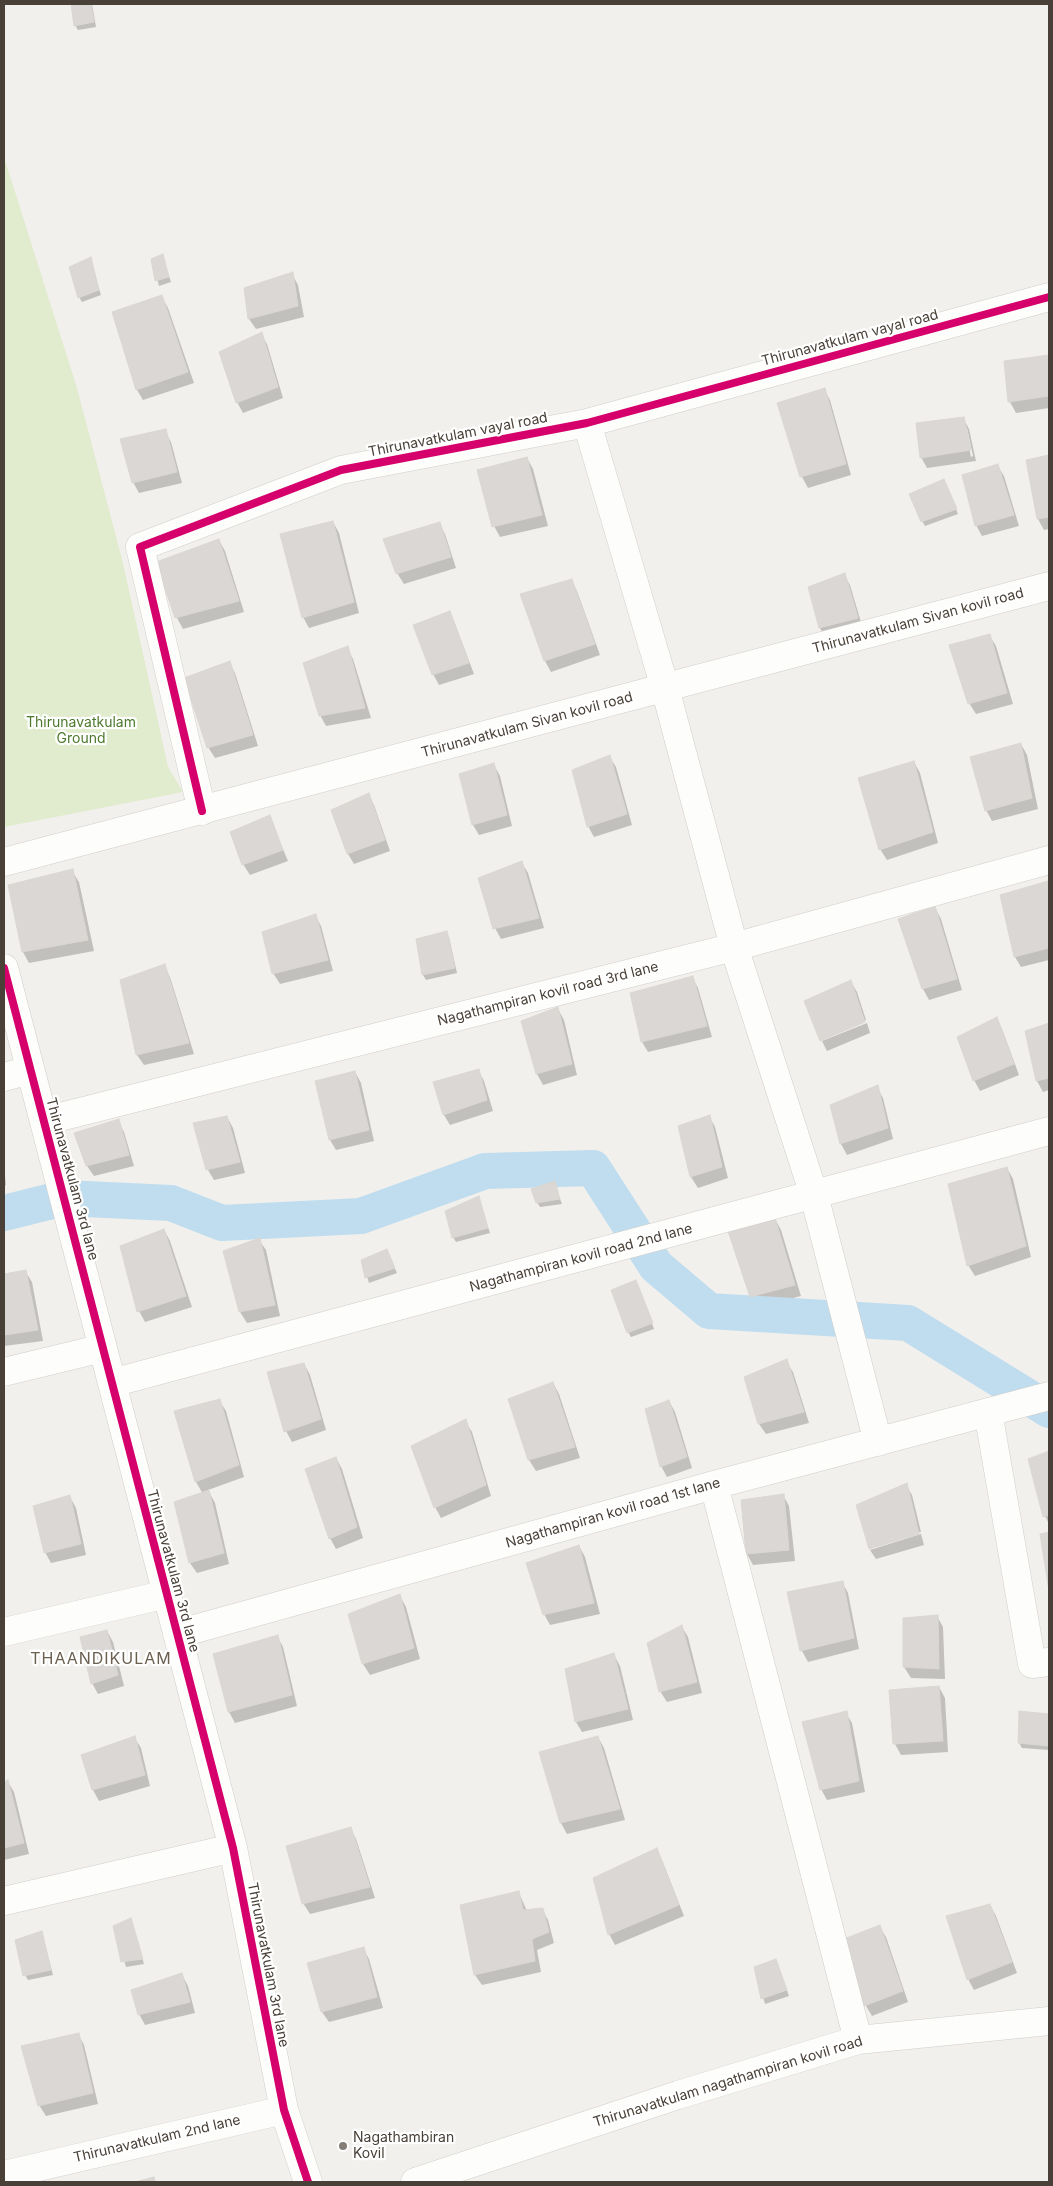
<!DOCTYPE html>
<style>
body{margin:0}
#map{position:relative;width:1053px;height:2186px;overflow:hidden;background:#f2f0ed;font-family:Inter,sans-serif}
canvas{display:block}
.frame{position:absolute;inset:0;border:5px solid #494138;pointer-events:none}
</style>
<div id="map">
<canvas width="1053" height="2186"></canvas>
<div class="frame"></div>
</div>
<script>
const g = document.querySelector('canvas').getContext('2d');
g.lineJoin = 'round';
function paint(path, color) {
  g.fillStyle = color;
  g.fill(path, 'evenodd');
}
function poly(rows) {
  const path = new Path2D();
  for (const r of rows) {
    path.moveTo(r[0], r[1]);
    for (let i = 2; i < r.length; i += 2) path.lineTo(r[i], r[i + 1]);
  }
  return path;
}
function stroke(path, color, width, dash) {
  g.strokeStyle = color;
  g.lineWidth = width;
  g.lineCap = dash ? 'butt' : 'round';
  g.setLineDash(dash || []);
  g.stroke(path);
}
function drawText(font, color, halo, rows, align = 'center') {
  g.font = font + ' Inter,sans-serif';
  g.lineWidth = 4.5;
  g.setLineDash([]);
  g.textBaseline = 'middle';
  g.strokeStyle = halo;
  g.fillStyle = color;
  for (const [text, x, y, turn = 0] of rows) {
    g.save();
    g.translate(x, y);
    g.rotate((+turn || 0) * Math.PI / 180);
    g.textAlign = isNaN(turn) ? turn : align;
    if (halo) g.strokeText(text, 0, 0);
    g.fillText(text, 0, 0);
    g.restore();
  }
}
paint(poly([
 [4,157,77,388,123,563,168,767,183,792,4,827]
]), '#e1ebce');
paint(poly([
 [79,4,92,4,96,27,78,30,75,25,73,5],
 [162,255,171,282,159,286,152,259],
 [90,259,101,295,82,302,79,297],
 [292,274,298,285,304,317,256,329,249,319],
 [162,297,168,308,194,383,143,400,137,390,114,313],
 [261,334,267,344,283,398,243,413,237,402],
 [1049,356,1049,408,1016,413,1010,402,1006,362],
 [824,389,830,400,851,475,808,488,802,477,779,404],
 [963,418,969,429,976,461,927,468,921,457],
 [965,428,967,428,973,456,971,457],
 [165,431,171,442,182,483,139,493,133,482],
 [1049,456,1049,529,1044,530,1038,519,1028,461],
 [527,458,533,469,548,526,500,537,494,526],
 [997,465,1004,476,1019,526,982,536,976,525],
 [946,485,958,514,925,526,922,521],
 [333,522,339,533,359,613,309,628,303,617],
 [439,523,445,534,456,568,404,584,397,573],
 [219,540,225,551,244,612,183,629,177,618,157,563],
 [844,575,850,585,863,629,826,639,820,628,810,588],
 [571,580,577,591,600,655,551,672,545,661],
 [449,613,455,624,474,674,439,685,433,674],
 [989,635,996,646,1013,704,976,714,969,703],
 [347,648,353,659,371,718,326,726,320,715],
 [229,662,235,673,258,746,215,758,208,747],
 [1021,744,1027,755,1038,809,992,821,986,810],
 [609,756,616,767,632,825,594,837,588,826],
 [914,762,920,773,938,843,887,860,880,849],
 [494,765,500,776,512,826,479,835,473,825],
 [368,794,374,805,390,851,354,864,348,854],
 [269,816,288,861,250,875,243,864],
 [522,863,528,873,544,928,501,939,495,928],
 [72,871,79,882,94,951,29,963,23,952,10,886],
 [1047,882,1049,886,1049,960,1021,967,1015,957],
 [935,908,941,919,962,990,929,1000,923,989,900,920],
 [315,915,321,926,333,971,280,984,273,973],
 [446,932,449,937,457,973,426,980,423,975],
 [164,966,170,977,194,1054,144,1065,137,1055],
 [692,977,698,988,712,1037,648,1052,642,1042],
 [851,982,857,992,866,1020,821,1039],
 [558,1009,564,1020,577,1075,543,1085,537,1074,523,1021],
 [996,1019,1002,1029,1019,1075,980,1091,974,1080],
 [867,1023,870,1033,827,1051,822,1041],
 [1049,1024,1049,1090,1043,1092,1037,1081,1026,1032],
 [478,1070,484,1081,493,1111,450,1125,444,1115],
 [355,1072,361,1083,374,1141,336,1150,330,1140],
 [877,1087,883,1098,893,1139,847,1155,841,1144,832,1106],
 [709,1116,715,1127,728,1178,698,1188,691,1177,679,1126],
 [227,1117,233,1128,245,1173,214,1180,208,1170,194,1124],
 [118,1121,124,1132,134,1166,94,1176,87,1166],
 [4,1166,6,1185,4,1186],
 [1007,1168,1013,1179,1031,1257,975,1276,968,1265],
 [554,1183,562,1204,540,1207,537,1202],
 [478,1198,490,1233,456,1242,453,1237],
 [775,1219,781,1230,801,1296,758,1307,751,1296],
 [164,1230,170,1241,192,1307,145,1322,139,1311],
 [259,1240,266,1250,280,1316,247,1323,240,1312,225,1252],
 [389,1256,397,1273,369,1283,362,1261],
 [25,1271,32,1282,43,1341,4,1346,4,1275],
 [638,1287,654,1329,631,1337,628,1332],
 [786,1361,793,1372,809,1423,766,1434,759,1424],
 [304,1364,310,1375,326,1430,292,1442,286,1431],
 [553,1383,559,1394,580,1458,536,1471,529,1460,509,1399],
 [219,1400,226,1411,244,1477,208,1490,215,1503,229,1564,197,1573,190,1563,203,1494,196,1482,176,1412],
 [669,1401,675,1412,692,1468,667,1477,661,1466],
 [465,1421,472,1432,491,1496,441,1518,435,1507],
 [1049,1452,1049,1524,1045,1516,1029,1460],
 [336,1458,342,1469,363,1538,336,1549,330,1538],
 [906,1485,912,1495,921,1532,870,1547,870,1550,857,1505],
 [783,1495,789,1506,795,1561,753,1565,747,1554,742,1501],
 [70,1497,76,1508,86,1555,51,1563,45,1552],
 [1049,1533,1049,1587,1042,1535],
 [921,1534,924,1545,876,1559,870,1550],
 [579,1546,585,1557,600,1614,550,1625,544,1614],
 [842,1582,848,1593,859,1649,808,1662,802,1651,789,1593],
 [400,1596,406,1607,420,1659,370,1675,363,1664,349,1615],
 [937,1616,943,1627,945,1679,911,1678,904,1667],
 [682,1627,688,1637,702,1693,667,1702,660,1691],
 [107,1631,113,1642,124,1686,98,1694,92,1683],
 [277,1636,283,1647,297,1706,235,1723,229,1712,215,1655],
 [614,1655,620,1666,633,1720,582,1732,576,1722],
 [939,1687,945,1698,948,1752,901,1755,895,1744,891,1691],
 [1020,1712,1049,1715,1049,1750,1022,1748,1019,1743],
 [846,1713,852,1723,865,1792,827,1800,821,1789],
 [134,1737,141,1748,150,1786,99,1801,93,1790,83,1756],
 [598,1737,604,1748,625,1820,567,1834,561,1823],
 [8,1782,14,1792,29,1854,4,1860,4,1783],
 [350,1828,356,1839,375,1898,310,1914,303,1903],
 [656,1850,662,1860,684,1916,615,1945,609,1934],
 [519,1893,527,1911,542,1909,548,1920,554,1943,537,1950,541,1972,482,1985,475,1975],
 [990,1905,996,1916,1017,1973,974,1990,968,1979],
 [131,1919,144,1964,126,1967,115,1927],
 [879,1926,886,1937,908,2002,872,2016,866,2006,846,1940],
 [42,1933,53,1975,28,1980,25,1975],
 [363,1948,369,1959,383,2008,329,2022,322,2012],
 [776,1960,789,1996,765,2004,755,1968],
 [182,1975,188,1986,195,2013,145,2025,139,2014],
 [78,2034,84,2045,98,2104,46,2116,39,2105]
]), '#0003');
stroke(poly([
 [4,1213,64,1198,171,1203,222,1223,361,1216,485,1171,593,1168,656,1266,709,1311,908,1323,1049,1410]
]), '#bfddee', 36);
const building = poly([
 [71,4,91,4,94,22,74,26,71,4],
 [163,254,169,277,155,281,151,259,163,254],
 [91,257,99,290,78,298,69,267,91,257],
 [293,272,298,306,248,319,244,288,293,272],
 [162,295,188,372,136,390,112,312,162,295],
 [262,332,278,387,236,403,219,352,262,332],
 [1049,355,1049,396,1008,402,1004,361,1049,355],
 [825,388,846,464,800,477,777,403,825,388],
 [964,417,971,450,920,458,916,423,964,417],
 [166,429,177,472,132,483,120,439,166,429],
 [1049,455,1049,517,1037,519,1026,460,1049,455],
 [527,457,542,515,492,527,477,470,527,457],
 [998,464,1014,515,975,526,962,475,998,464],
 [944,479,957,509,921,522,909,494,944,479],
 [333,521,354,602,302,618,280,534,333,521],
 [440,522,451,557,396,574,383,539,440,522],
 [219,539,239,601,175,618,156,562,219,539],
 [845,573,858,618,819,628,808,587,845,573],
 [572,579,595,644,544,661,520,594,572,579],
 [450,611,469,663,432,675,413,625,450,611],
 [990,634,1007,693,968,704,949,645,990,634],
 [348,646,365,708,319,716,303,663,348,646],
 [230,661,253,735,207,748,184,678,230,661],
 [1021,743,1032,798,985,811,970,757,1021,743],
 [610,755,627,814,587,827,572,770,610,755],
 [914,761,933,832,879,850,858,778,914,761],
 [494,763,507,815,472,825,459,774,494,763],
 [369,793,385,840,347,854,331,810,369,793],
 [270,815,283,850,242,865,230,832,270,815],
 [522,861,539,918,493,929,478,878,522,861],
 [73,869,88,940,22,952,8,885,73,869],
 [1048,881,1049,948,1014,957,1000,895,1048,881],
 [935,906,957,979,922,989,898,919,935,906],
 [316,914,328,960,272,974,262,932,316,914],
 [447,931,455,968,422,975,416,939,447,931],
 [165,964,189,1043,136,1055,120,980,165,964],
 [693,976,707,1026,641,1042,630,993,693,976],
 [851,980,865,1022,820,1041,804,1001,851,980],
 [558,1007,572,1064,536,1074,521,1021,558,1007],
 [997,1017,1014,1064,973,1081,957,1037,997,1017],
 [1049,1023,1049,1078,1036,1081,1025,1031,1049,1023],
 [479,1069,487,1100,443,1115,433,1082,479,1069],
 [355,1071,369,1130,329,1140,315,1081,355,1071],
 [878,1085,888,1128,840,1144,830,1105,878,1085],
 [710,1115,722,1167,690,1177,678,1126,710,1115],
 [227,1116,240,1162,206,1170,193,1123,227,1116],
 [119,1119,129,1155,86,1166,74,1133,119,1119],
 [1007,1167,1026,1246,967,1266,948,1184,1007,1167],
 [555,1181,560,1199,536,1203,531,1189,555,1181],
 [479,1196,488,1228,452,1238,445,1211,479,1196],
 [775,1218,795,1285,750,1297,728,1231,775,1218],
 [164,1229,186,1296,137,1312,120,1246,164,1229],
 [260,1238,275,1305,239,1312,223,1251,260,1238],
 [387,1249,395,1268,365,1278,361,1260,387,1249],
 [26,1270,38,1330,4,1335,4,1274,26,1270],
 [636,1280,653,1323,627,1333,611,1290,636,1280],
 [787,1359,804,1412,758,1424,744,1377,787,1359],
 [304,1363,321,1419,284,1432,267,1372,304,1363],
 [553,1382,575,1447,528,1460,508,1399,553,1382],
 [220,1399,239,1465,195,1482,174,1411,220,1399],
 [669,1400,687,1457,660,1467,645,1409,669,1400],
 [466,1419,486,1485,434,1508,411,1446,466,1419],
 [1049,1451,1049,1515,1043,1517,1028,1459,1049,1451],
 [336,1457,357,1527,329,1539,305,1469,336,1457],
 [907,1483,919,1534,869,1549,856,1505,907,1483],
 [209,1490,224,1553,189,1563,174,1502,209,1490],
 [784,1494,789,1550,746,1554,741,1500,784,1494],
 [70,1495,81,1544,44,1553,33,1506,70,1495],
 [1049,1532,1049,1591,1040,1534,1049,1532],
 [579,1545,594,1603,543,1615,526,1563,579,1545],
 [843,1581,854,1638,800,1651,787,1592,843,1581],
 [400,1594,414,1648,362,1664,348,1614,400,1594],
 [938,1615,939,1669,903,1667,903,1618,938,1615],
 [682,1625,697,1682,659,1692,647,1643,682,1625],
 [107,1630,118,1675,91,1684,80,1637,107,1630],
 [278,1635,292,1695,228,1712,213,1654,278,1635],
 [614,1653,628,1709,575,1722,565,1669,614,1653],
 [939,1686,943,1741,893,1744,889,1690,939,1686],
 [847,1711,859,1781,820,1790,802,1722,847,1711],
 [1019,1711,1049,1714,1049,1746,1018,1743,1019,1711],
 [135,1736,145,1775,92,1790,81,1755,135,1736],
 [598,1736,620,1809,560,1823,539,1752,598,1736],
 [8,1780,24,1843,4,1848,4,1782,8,1780],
 [351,1827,370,1887,302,1904,286,1846,351,1827],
 [657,1848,679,1905,608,1935,593,1878,657,1848],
 [519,1891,523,1910,543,1908,549,1932,532,1939,535,1961,474,1975,460,1905,519,1891],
 [990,1904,1012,1962,967,1980,946,1916,990,1904],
 [131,1918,143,1959,121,1962,113,1926,131,1918],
 [880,1925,903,1991,864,2006,844,1939,880,1925],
 [42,1931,51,1970,23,1976,15,1940,42,1931],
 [364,1947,377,1997,321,2012,307,1963,364,1947],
 [776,1959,787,1990,761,1999,754,1967,776,1959],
 [182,1973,190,2002,138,2015,131,1990,182,1973],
 [79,2033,93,2093,38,2106,21,2046,79,2033],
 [154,2177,155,2182,135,2182,154,2177]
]);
paint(building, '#dad7d4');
stroke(building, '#dad7d3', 1);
const minor = poly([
 [587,423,665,688,734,947,814,1195,878,1442],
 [202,811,140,547,341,470,587,423,1049,297],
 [4,862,1049,586],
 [4,968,233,1848,284,2110,308,2182],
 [4,1077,30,1070],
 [44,1121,734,947,1049,860],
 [4,1372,103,1348],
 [112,1383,1049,1131],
 [988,1412,1032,1664,1049,1662],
 [714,1485,858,2040],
 [4,1632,167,1594],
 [177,1634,714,1485,1049,1396],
 [4,1901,233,1848],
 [4,2175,284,2110],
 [415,2182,678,2095,858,2040,1049,2021]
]);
stroke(minor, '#d0ceca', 29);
stroke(minor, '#fdfdfc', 28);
stroke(poly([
 [202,811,140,547,341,470,587,423,1049,297],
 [4,968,233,1848,284,2110,308,2182]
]), '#d6006c', 8);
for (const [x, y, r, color] of [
 [343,2146,5,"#847e77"]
]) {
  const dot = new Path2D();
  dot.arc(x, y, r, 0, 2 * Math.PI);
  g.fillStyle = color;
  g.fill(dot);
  stroke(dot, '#fff', 2);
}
drawText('14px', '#494138', '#fff', [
 ["Thirunavatkulam vayal road",850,338,-15],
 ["Thirunavatkulam vayal road",458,435,-11],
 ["Thirunavatkulam Sivan kovil road",918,621,-15],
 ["Thirunavatkulam Sivan kovil road",527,725,-15],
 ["Nagathampiran kovil road 3rd lane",548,994,-14],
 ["Thirunavatkulam 3rd lane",72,1179,75],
 ["Nagathampiran kovil road 2nd lane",581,1258,-15],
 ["Nagathampiran kovil road 1st lane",613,1513,-16],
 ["Thirunavatkulam 3rd lane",173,1571,75],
 ["Thirunavatkulam 3rd lane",268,1965,79],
 ["Thirunavatkulam nagathampiran kovil road",728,2082,-17],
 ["Thirunavatkulam 2nd lane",157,2139,-13]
]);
drawText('14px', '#4d792c', '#fff', [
 ["Thirunavatkulam",81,723],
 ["Ground",81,739]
]);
drawText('14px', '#494138', '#fff', [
 ["Nagathambiran",353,2138],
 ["Kovil",353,2154]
], 'left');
g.letterSpacing = '1px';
drawText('16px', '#6b5f50', '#fff', [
 ["THAANDIKULAM",101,1659]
]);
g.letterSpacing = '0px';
</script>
